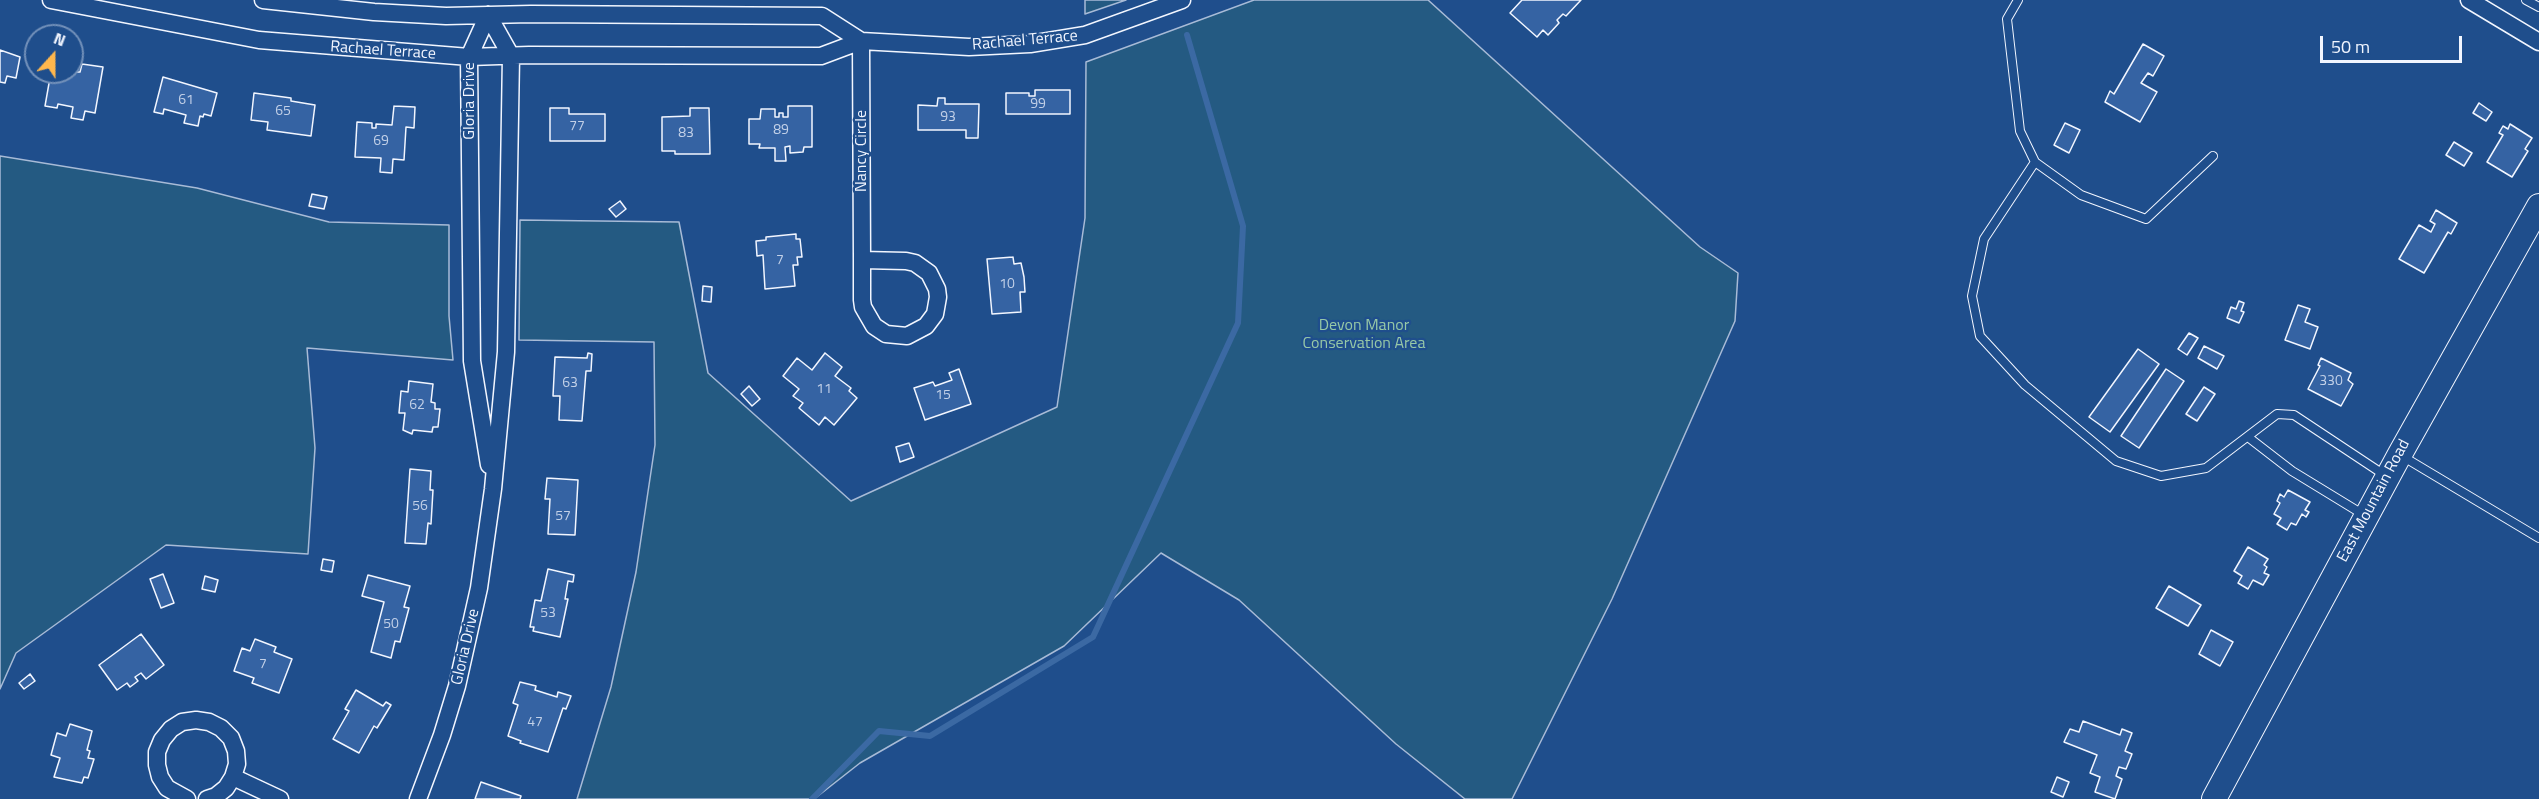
<!DOCTYPE html>
<style>
body{margin:0}
#map{position:relative;width:2539px;height:799px;overflow:hidden;background:#1f4e8c;font-family:"Titillium Web",sans-serif}
canvas{display:block}
.north{position:absolute;left:24px;top:24px;width:60px;height:60px;box-sizing:border-box;background:#1f4e8c;border:2px solid #7391ba;border-radius:50%;rotate:21deg;font-size:16px;font-weight:700;line-height:24px;text-align:center;color:#f2f6ff}
.north::after{content:'';display:block;margin:auto;width:21px;height:27px;background:#ffb74d;clip-path:polygon(50% 0,100% 100%,50% 72%,0 100%)}
.scale{position:absolute;left:2320px;top:36px;width:142px;height:27px;box-sizing:border-box;border:3px solid #f2f6ff;border-top:0;padding-left:8px;font-size:18px;line-height:21px;white-space:nowrap;color:#f2f6ff;-webkit-text-stroke:4px #1f4e8c;paint-order:stroke}
</style>
<div id="map">
<canvas width="2539" height="799"></canvas>
<div class="north">N</div>
<div class="scale">50 m</div>
</div>
<script>
const g = document.querySelector('canvas').getContext('2d');
g.lineJoin = 'round';
function paint(path, color) {
  g.fillStyle = color;
  g.fill(path, 'evenodd');
}
function poly(rows) {
  const path = new Path2D();
  for (const r of rows) {
    path.moveTo(r[0], r[1]);
    for (let i = 2; i < r.length; i += 2) path.lineTo(r[i], r[i + 1]);
  }
  return path;
}
function stroke(path, color, width, dash) {
  g.strokeStyle = color;
  g.lineWidth = width;
  g.lineCap = dash ? 'butt' : 'round';
  g.setLineDash(dash || []);
  g.stroke(path);
}
function drawText(font, color, halo, rows, align = 'center') {
  g.font = font + ' "Titillium Web",sans-serif';
  g.lineWidth = 4.5;
  g.setLineDash([]);
  g.textBaseline = 'middle';
  g.strokeStyle = halo;
  g.fillStyle = color;
  for (const [text, x, y, turn = 0] of rows) {
    g.save();
    g.translate(x, y);
    g.rotate((+turn || 0) * Math.PI / 180);
    g.textAlign = isNaN(turn) ? turn : align;
    if (halo) g.strokeText(text, 0, 0);
    g.fillText(text, 0, 0);
    g.restore();
  }
}
const green = poly([
 [1085,0,1126,0,1085,14,1085,0],
 [1254,0,1428,0,1700,247,1738,273,1735,321,1612,599,1512,799,1465,799,1396,744,1239,600,1161,553,1064,646,860,763,814,799,577,799,611,687,636,572,655,445,654,342,519,340,520,220,679,222,708,373,851,501,1057,407,1085,218,1086,62,1254,0],
 [0,156,197,188,329,222,449,225,449,316,453,360,307,348,315,448,308,554,166,545,16,653,0,689,0,156]
]);
paint(green, '#245a82');
stroke(green, '#a8bbd7', 1.5);
stroke(poly([
 [812,799,879,731,930,736,1093,637,1238,323,1243,226,1187,35]
]), '#3b69a3', 6);
const building = poly([
 [1522,0,1581,0,1566,16,1563,14,1557,20,1559,23,1548,35,1543,30,1537,37,1510,13,1522,0],
 [2143,44,2164,56,2153,76,2148,73,2141,83,2157,92,2140,122,2105,102,2110,91,2114,94,2143,44],
 [0,50,20,57,16,78,7,76,5,83,0,82,0,50],
 [82,64,103,67,95,113,85,111,83,120,71,118,73,107,58,104,57,108,45,106,51,72,80,72,82,64],
 [163,77,217,93,211,116,204,114,203,117,200,116,198,126,184,123,186,115,164,109,163,114,154,112,163,77],
 [1035,90,1070,90,1070,114,1006,114,1006,93,1029,93,1029,96,1035,96,1035,90],
 [254,93,291,98,291,101,315,105,311,136,267,130,268,122,251,120,254,93],
 [938,98,945,98,945,104,979,104,978,138,966,138,966,130,918,130,918,105,937,106,938,98],
 [2479,103,2492,112,2486,121,2473,113,2479,103],
 [394,106,415,107,414,128,406,127,404,160,393,159,392,173,380,172,381,158,355,157,357,122,372,123,372,128,376,128,376,124,392,125,394,106],
 [788,106,812,106,812,147,804,147,803,152,790,153,790,146,785,147,786,161,775,161,775,148,759,148,760,144,749,144,749,119,760,119,761,109,775,109,775,117,779,117,779,113,783,113,783,117,788,117,788,106],
 [550,108,569,108,569,114,605,114,605,141,550,141,550,108],
 [690,108,709,108,710,154,675,154,675,151,662,151,662,117,690,116,690,108],
 [2065,123,2080,130,2069,153,2054,145,2065,123],
 [2510,124,2532,138,2525,149,2528,151,2512,177,2487,162,2503,135,2499,133,2503,126,2508,129,2510,124],
 [2454,142,2472,153,2464,166,2446,155,2454,142],
 [312,194,327,197,324,209,309,206,312,194],
 [620,201,626,209,616,217,609,209,620,201],
 [2436,210,2457,223,2451,234,2448,232,2424,273,2399,259,2419,225,2431,232,2435,224,2430,221,2436,210],
 [796,234,796,239,800,239,802,257,797,257,798,265,793,265,795,286,765,289,763,255,757,256,756,241,766,240,766,237,796,234],
 [1013,257,1014,264,1021,263,1024,277,1025,292,1020,292,1021,312,992,314,987,259,1013,257],
 [703,286,712,287,711,302,702,301,703,286],
 [2239,301,2244,303,2241,311,2244,312,2239,323,2227,318,2231,307,2236,309,2239,301],
 [2298,305,2310,309,2305,322,2318,327,2310,349,2285,340,2298,305],
 [2189,333,2198,338,2187,355,2178,349,2189,333],
 [2204,346,2224,356,2217,369,2198,358,2204,346],
 [2138,349,2159,364,2110,432,2089,417,2138,349],
 [588,353,592,354,591,371,586,371,582,421,559,420,560,396,553,396,555,357,587,358,588,353],
 [825,353,842,367,835,376,851,388,849,391,857,398,834,425,825,417,819,425,799,408,803,403,793,396,799,389,783,376,797,358,812,370,825,353],
 [2321,358,2351,373,2348,380,2353,384,2341,406,2308,389,2320,366,2318,365,2321,358],
 [959,369,971,404,925,420,914,388,933,382,935,386,952,380,949,373,959,369],
 [2166,369,2184,381,2139,448,2121,436,2166,369],
 [409,381,433,384,431,402,435,403,435,409,440,409,438,427,433,427,432,432,413,430,412,434,403,430,405,413,399,413,401,391,408,392,409,381],
 [749,386,760,399,752,406,741,394,749,386],
 [2204,387,2215,394,2197,421,2186,414,2204,387],
 [909,443,914,457,900,462,896,447,909,443],
 [410,469,431,471,430,490,433,490,431,524,428,523,426,544,405,543,410,469],
 [547,478,578,480,575,535,548,534,550,499,545,499,547,478],
 [2288,490,2310,502,2305,510,2309,512,2306,517,2302,514,2296,525,2291,523,2287,530,2277,524,2281,518,2274,514,2280,503,2277,501,2280,494,2284,497,2288,490],
 [2248,547,2268,559,2264,565,2267,567,2264,573,2269,575,2263,585,2253,580,2248,589,2238,583,2242,576,2234,571,2248,547],
 [323,559,334,561,332,572,321,570,323,559],
 [548,569,574,575,573,582,568,581,565,599,568,599,560,637,533,631,534,627,530,627,535,600,541,601,548,569],
 [163,574,174,603,161,608,150,579,163,574],
 [368,575,410,586,404,607,409,608,400,642,395,641,391,658,371,652,384,602,362,596,368,575],
 [205,576,218,580,215,592,202,589,205,576],
 [2169,586,2201,605,2188,626,2156,608,2169,586],
 [2211,630,2233,642,2220,666,2199,654,2211,630],
 [141,634,164,665,146,679,141,673,135,677,138,681,130,687,127,683,117,690,99,665,141,634],
 [255,639,276,647,274,652,292,659,279,693,252,683,254,678,234,671,242,648,250,651,255,639],
 [30,674,35,681,24,689,19,683,30,674],
 [520,682,536,686,535,690,557,697,558,692,571,696,566,709,563,708,548,752,520,743,521,741,508,736,518,705,513,703,520,682],
 [356,690,383,706,386,702,391,705,377,728,374,726,359,753,333,739,349,711,345,709,356,690],
 [2083,721,2120,735,2122,729,2132,733,2125,751,2132,754,2126,769,2119,767,2116,776,2122,779,2115,799,2095,792,2100,777,2090,773,2097,755,2064,742,2070,729,2079,732,2083,721],
 [70,724,92,731,87,750,90,751,88,758,94,759,88,778,84,777,82,783,54,777,60,758,51,755,57,733,66,736,70,724],
 [2057,777,2069,782,2063,797,2051,792,2057,777],
 [481,782,521,796,520,799,475,799,481,782]
]);
paint(building, '#3563a3');
stroke(building, '#f2f6ff', 1.5);
const lane = poly([
 [2018,0,2007,19,2020,131,2035,162,2081,195,2146,219,2213,156],
 [2526,0,2539,7],
 [2035,162,1984,239,1972,296,1980,336,2025,385,2116,461,2161,476,2206,468,2277,414,2294,415,2386,476],
 [2248,437,2292,471,2364,515],
 [2402,456,2539,538]
]);
const street = poly([
 [51,0,259,40,469,57,529,55,821,56,861,41,969,47,1030,44,1085,35,1182,0],
 [263,0,374,12,446,16,531,14,822,16,861,41],
 [2469,0,2539,42],
 [488,15,469,57,472,361,489,465],
 [861,41,862,260,862,300,863,307,874,326,886,334,907,336,926,326,935,314,938,297,937,289,929,273,915,263,906,261,862,260],
 [233,777,280,799],
 [187,799,167,788,160,777,157,765,157,752,162,740,171,729,182,722,196,720,209,722,221,728,231,738,236,751,237,764,233,777,226,788,216,796,207,799],
 [418,799,442,735,457,686,479,588,493,489,506,352,511,56,488,15]
]);
const secondary = poly([
 [2214,799,2400,454,2539,206]
]);
stroke(lane, '#f2f6ff', 10);
stroke(street, '#f2f6ff', 19);
stroke(secondary, '#f2f6ff', 26);
stroke(lane, '#1f4e8c', 8);
stroke(street, '#1f4e8c', 16);
stroke(secondary, '#1f4e8c', 24);
drawText('14px', '#c3d1e8', null, [
 ["61",186,101],
 ["99",1038,105],
 ["65",283,112],
 ["93",948,118],
 ["77",577,127],
 ["89",781,131],
 ["83",686,134],
 ["69",381,142],
 ["7",780,261],
 ["10",1007,285],
 ["330",2331,382],
 ["63",570,384],
 ["11",824,390],
 ["15",943,396],
 ["62",417,406],
 ["56",420,507],
 ["57",563,517],
 ["53",548,614],
 ["50",391,625],
 ["7",263,665],
 ["47",535,723]
]);
drawText('16px', '#f2f6ff', '#1f4e8c', [
 ["Rachael Terrace",1025,41,-5],
 ["Rachael Terrace",383,51,4],
 ["Gloria Drive",470,101,-90],
 ["Nancy Circle",862,151,-90],
 ["East Mountain Road",2374,501,-62],
 ["Gloria Drive",466,647,-77]
]);
drawText('16px', '#97c8a6', '#1f4e8c', [
 ["Devon Manor",1364,326],
 ["Conservation Area",1364,344]
]);
</script>
